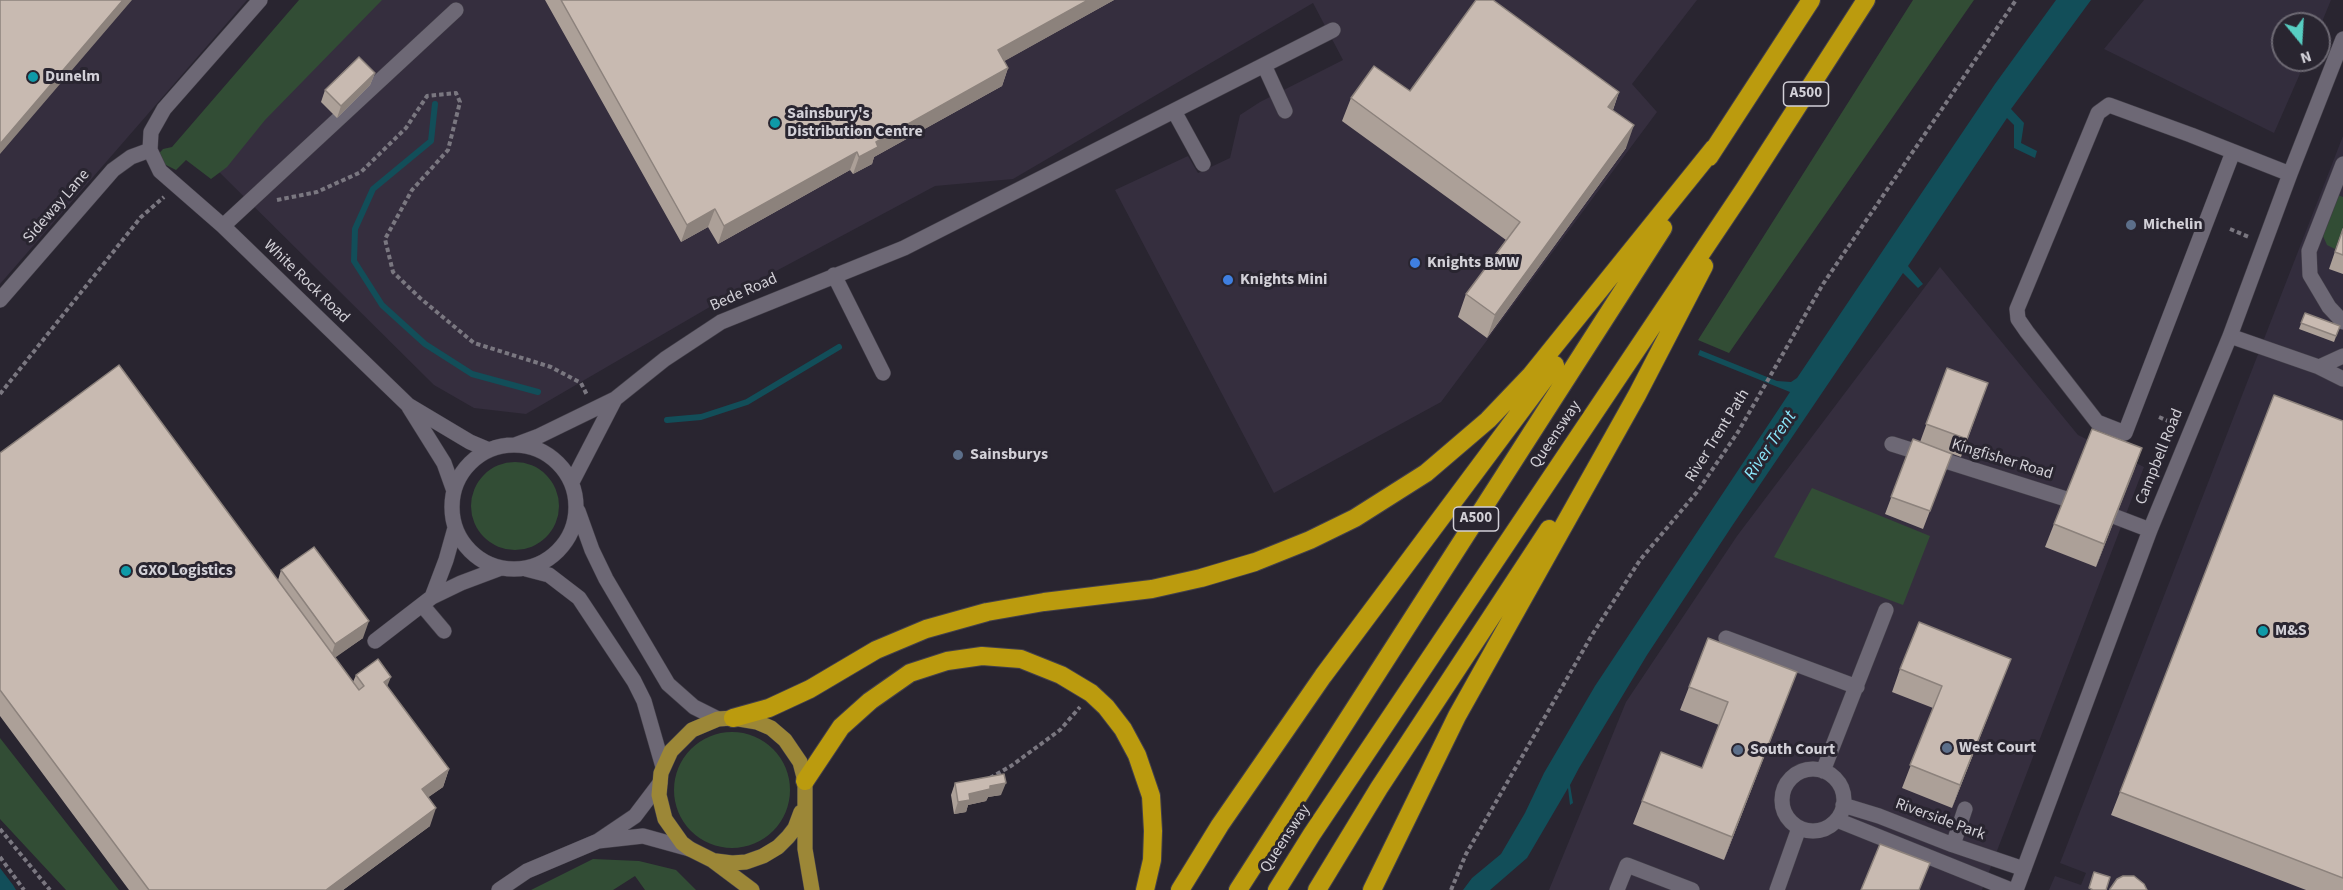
<!DOCTYPE html>
<style>
body{margin:0}
#map{position:relative;width:2343px;height:890px;overflow:hidden;background:#292530;font-family:"Source Sans 3",sans-serif}
canvas{display:block}
.north{position:absolute;left:2271px;top:12px;width:60px;height:60px;box-sizing:border-box;background:#292530;border:2px solid #6d6973;border-radius:50%;rotate:162deg;font-size:16px;font-weight:700;line-height:24px;text-align:center;color:#d2d0d7}
.north::after{content:'';display:block;margin:auto;width:21px;height:27px;background:#57cec2;clip-path:polygon(50% 0,100% 100%,50% 72%,0 100%)}
</style>
<div id="map">
<canvas width="2343" height="890"></canvas>
<div class="north">N</div>
</div>
<script>
const g = document.querySelector('canvas').getContext('2d');
g.lineJoin = 'round';
function paint(path, color) {
  g.fillStyle = color;
  g.fill(path, 'evenodd');
}
function poly(rows) {
  const path = new Path2D();
  for (const r of rows) {
    if (r.length === 3) {
      path.moveTo(r[0] + r[2], r[1]);
      path.arc(r[0], r[1], r[2], 0, 2 * Math.PI);
      continue;
    }
    path.moveTo(r[0], r[1]);
    for (let i = 2; i < r.length; i += 2) path.lineTo(r[i], r[i + 1]);
  }
  return path;
}
function stroke(path, color, width, dash) {
  g.strokeStyle = color;
  g.lineWidth = width;
  g.lineCap = dash ? 'butt' : 'round';
  g.setLineDash(dash || []);
  g.stroke(path);
}
function drawText(font, color, halo, rows, align = 'center') {
  g.font = font + ' "Source Sans 3",sans-serif';
  g.lineWidth = 6;
  g.setLineDash([]);
  g.textBaseline = 'middle';
  g.strokeStyle = halo;
  g.fillStyle = color;
  for (const [text, x, y, turn = 0] of rows) {
    g.save();
    g.translate(x, y);
    g.rotate((+turn || 0) * Math.PI / 180);
    g.textAlign = isNaN(turn) ? turn : align;
    if (halo) g.strokeText(text, 0, 0);
    g.fillText(text, 0, 0);
    g.restore();
  }
}
paint(poly([
 [0,0,247,0,0,284],
 [330,0,1697,0,1632,84,1657,112,1441,402,1274,493,1115,190,1188,156,1198,173,1230,158,1240,115,1260,102,1343,60,1313,3,1013,179,935,186,720,301,526,414,474,408,434,385,206,159],
 [1940,267,2078,435,2144,467,1982,890,1549,890,1626,702,1737,536]
]), '#352e3e');
paint(poly([
 [2144,0,2331,0,2319,29,2319,24,2283,24,2283,60,2306,60,2274,133,2104,49],
 [2343,136,2343,890,2049,890,2055,876,2081,885,2086,873,2060,863]
]), '#332d3d');
paint(poly([
 [299,0,382,0,265,120,227,167,211,179,186,160,176,170,154,159,163,149,172,147],
 [1913,0,1974,0,1729,353,1698,340],
 [2338,195,2343,197,2343,228,2335,249,2327,245,2323,236],
 [515,506,44],
 [1812,488,1930,536,1903,605,1774,557],
 [732,790,58],
 [0,738,25,770,119,890,66,890,0,819],
 [593,859,639,861,676,870,696,890,645,890,635,876,613,890,531,890]
]), '#324d35');
paint(poly([
 [2056,0,2091,0,2011,109,2024,123,2021,143,2037,151,2035,158,2014,148,2014,125,2007,118,1908,266,1923,284,1918,288,1903,273,1732,526,1647,655,1579,768,1570,785,1573,803,1570,805,1568,788,1527,858,1490,890,1463,890,1472,878,1501,854,1525,813,1544,773,1595,686,1790,392,1698,355,1700,350,1777,381,1791,382,1797,378,1995,84],
 [0,868,13,885,16,890,0,890]
]), '#124e59');
stroke(poly([
 [435,104,431,141,373,189,355,229,354,261,382,305,425,344,472,374,538,392],
 [667,420,701,417,747,402,839,347]
]), '#124e59', 6);
const minor = poly([
 [260,0,164,109,151,132,150,150,160,171,223,226,408,405,470,442,489,450],
 [1264,65,1285,111],
 [1174,111,1203,164],
 [2233,152,2125,433,2097,422,2027,332,2018,319,2017,309,2098,113,2109,105,2191,135,2290,174],
 [2343,164,2309,251,2310,275,2329,307,2343,322],
 [223,226,456,10],
 [834,275,883,373],
 [0,300,113,170,131,157,150,150],
 [2230,336,2319,367,2343,379],
 [2319,367,2343,356],
 [409,407,444,463,454,491],
 [1892,444,2066,499],
 [514,507,62],
 [515,445,539,436,615,399,665,359,721,322,904,248,1333,30],
 [572,482,615,399],
 [578,511,592,550,606,579,668,684,694,707,718,719],
 [2116,517,2150,530],
 [526,569,549,575,579,598,634,681,644,701,663,767],
 [432,597,446,560,455,528],
 [422,605,444,631],
 [1726,638,1857,687],
 [375,641,432,597,461,583,501,568],
 [1813,800,31],
 [1823,771,1886,610],
 [660,783,635,816,598,841,643,836,690,849],
 [1843,805,1879,816,1953,845,2024,869],
 [1837,820,2011,890],
 [1953,845,1965,809],
 [499,890,527,871,598,841],
 [1617,890,1627,865,1692,890],
 [1777,890,1799,828],
 [2016,890,2150,530,2230,336,2290,174,2343,39]
]);
const major = poly([
 [716,861,732,863,746,862,763,856,778,847,788,837,795,828,801,812],
 [752,890,712,860,690,849,682,843,665,819,659,795,661,773,671,751,692,730,718,719,733,718,757,722,771,728,785,740,800,762,805,781,805,849,812,890]
]);
const highway = poly([
 [1709,157,1811,0],
 [733,718,769,708,810,689,876,650,926,629,987,612,1044,602,1152,589,1201,578,1255,562,1310,540,1355,518,1426,473,1488,420,1531,375,1714,148],
 [805,781,841,727,870,701,910,673,947,661,982,656,1021,659,1061,675,1091,693,1106,707,1123,729,1137,755,1151,796,1153,831,1152,860,1145,890],
 [1180,890,1220,825,1323,676,1555,365],
 [1238,890,1663,228],
 [1277,890,1312,834,1745,188,1866,0],
 [1317,890,1379,788,1549,529],
 [1372,890,1457,716,1637,395,1704,266]
]);
stroke(minor, '#44404a', 16);
stroke(major, '#44404a', 16);
stroke(highway, '#44404a', 20);
stroke(poly([
 [277,200,317,192,361,172,406,128,427,96,456,93,460,102,448,150,412,190,385,239,393,272,420,298,474,343,551,367,581,383,587,395],
 [2230,229,2249,237],
 [0,394,141,217,164,197],
 [2159,417,2175,424],
 [990,778,1011,766,1060,730,1080,707],
 [0,829,50,890],
 [0,857,24,890],
 [1451,890,1466,854,1592,635,1640,560,1697,492,1738,432,1823,284,2016,0]
]), '#7a7780', 4, [4.5, 3]);
stroke(minor, '#6d6875', 15);
stroke(major, '#9c8737', 15);
stroke(highway, '#bb9b0e', 18);
paint(poly([
 [545,0,1114,0,1004,61,1008,68,1002,86,874,157,872,164,853,174,850,170,718,244,708,227,681,242],
 [375,73,370,85,337,118,321,102,325,90],
 [1410,91,1619,92,1613,110,1626,148,1487,338,1458,317,1466,294,1506,240,1342,121,1351,98],
 [2343,228,2343,274,2329,269],
 [2305,313,2340,326,2334,342,2299,329],
 [1947,368,1988,383,1961,457,1920,442],
 [2343,421,2343,890,2306,890,2111,815,2120,792],
 [1913,439,1945,472,1923,529,1885,514],
 [2142,448,2096,567,2045,547,2054,524],
 [0,453,278,580,281,570,363,638,335,657,353,682,356,675,387,686,449,769,443,787,428,797,430,826,343,890,129,890,0,716],
 [1900,669,2002,681,1952,808,1902,788,1933,708,1892,692],
 [1689,687,1788,695,1724,860,1633,824,1642,801,1702,768,1719,725,1680,710],
 [955,783,1001,795,988,797,986,801,968,805,966,812,954,814,951,795]
]), '#aca098');
paint(poly([
 [123,0,132,0,0,154,0,144],
 [1088,0,1114,0,992,68,998,50],
 [1008,68,1002,86,874,157,872,164,853,174,859,157,876,142],
 [375,73,370,85,337,118,341,106],
 [1619,92,1611,115,1608,107],
 [1634,125,1626,148,1487,338,1495,315],
 [857,152,850,170,718,244,724,226],
 [715,209,708,227,681,242,687,225],
 [2142,448,2134,471,2096,567,2104,544],
 [369,621,363,638,329,662,335,644],
 [2011,659,2002,681,1952,808,1960,785],
 [1797,672,1788,695,1724,860,1732,837],
 [391,677,384,694,384,682],
 [449,769,443,787,416,806,422,789],
 [1006,783,1001,795,988,797,986,801,968,805,966,812,954,814,958,802,969,794,990,786],
 [436,808,430,826,343,890,326,890]
]), '#8c827c');
const building = poly([
 [0,0,123,0,0,144,0,0],
 [561,0,1088,0,998,50,1008,68,876,142,878,147,859,157,857,152,724,226,715,209,687,225,561,0],
 [1476,0,1493,0,1619,92,1608,107,1634,125,1495,315,1466,294,1520,222,1351,98,1374,66,1410,91,1476,0],
 [359,57,375,73,341,106,325,90,359,57],
 [2343,229,2343,255,2335,252,2343,229],
 [2305,313,2340,326,2336,336,2301,323,2305,313],
 [119,365,359,690,364,686,356,675,378,659,391,677,384,682,449,769,422,789,436,808,326,890,149,890,0,690,0,453,119,365],
 [1947,368,1988,383,1967,439,1926,424,1947,368],
 [2274,395,2343,421,2343,878,2120,792,2274,395],
 [2092,429,2142,448,2104,544,2054,524,2092,429],
 [1913,439,1952,454,1930,511,1891,497,1913,439],
 [314,547,369,621,335,644,281,570,314,547],
 [1919,622,2011,659,1960,785,1910,765,1942,686,1900,669,1919,622],
 [1708,638,1797,672,1732,837,1642,801,1661,752,1702,768,1728,702,1689,687,1708,638],
 [1004,774,1006,783,990,786,990,789,969,794,970,800,958,802,955,783,1004,774],
 [1880,844,1930,863,1919,890,1861,890,1880,844],
 [2094,872,2110,877,2106,890,2093,890,2089,888,2094,872],
 [2123,876,2134,876,2144,884,2147,890,2110,890,2110,889,2117,879,2123,876]
]);
paint(building, '#c8bab1');
stroke(building, '#8c827c', 1.5);
for (const [x, y, r, color] of [
 [33,77,6,"#0f9aa8"],
 [775,123,6,"#0f9aa8"],
 [2131,225,6,"#5c6f8a"],
 [1415,263,6,"#3f7fe0"],
 [1228,280,6,"#3f7fe0"],
 [958,455,6,"#5c6f8a"],
 [126,571,6,"#0f9aa8"],
 [2263,631,6,"#0f9aa8"],
 [1947,748,6,"#5c6f8a"],
 [1738,750,6,"#5c6f8a"]
]) {
  const dot = new Path2D();
  dot.arc(x, y, r, 0, 2 * Math.PI);
  g.fillStyle = color;
  g.fill(dot);
  stroke(dot, '#292530', 2);
}
for (const [x, y, w] of [
 [1806,94,45],
 [1476,519,45]
]) {
  const box = new Path2D();
  box.roundRect(x - w / 2, y - 12, w, 24, 4.5);
  g.fillStyle = '#292530';
  g.fill(box);
  stroke(box, '#d2d0d7', 1.5);
}
drawText('bold 15px', '#d2d0d7', null, [
 ["A500",1806,94],
 ["A500",1476,519]
]);
drawText('bold 16px', '#d2d0d7', '#292530', [
 ["Dunelm",45,77],
 ["Sainsbury's",787,114],
 ["Distribution Centre",787,132],
 ["Michelin",2143,225],
 ["Knights BMW",1427,263],
 ["Knights Mini",1240,280],
 ["Sainsburys",970,455],
 ["GXO Logistics",138,571],
 ["M&S",2275,631],
 ["West Court",1959,748],
 ["South Court",1750,750]
], 'left');
drawText('16px', '#d2d0d7', '#292530', [
 ["Sideway Lane",57,207,-49],
 ["White Rock Road",306,282,44],
 ["Bede Road",744,293,-24],
 ["Queensway",1556,435,-56],
 ["River Trent Path",1718,436,-58],
 ["Campbell Road",2160,457,-68],
 ["Kingfisher Road",2002,460,17],
 ["Riverside Park",1940,820,20],
 ["Queensway",1286,839,-57]
]);
drawText('italic 18px', '#8ae5f9', '#292530', [
 ["River Trent",1771,446,-56]
]);
</script>
